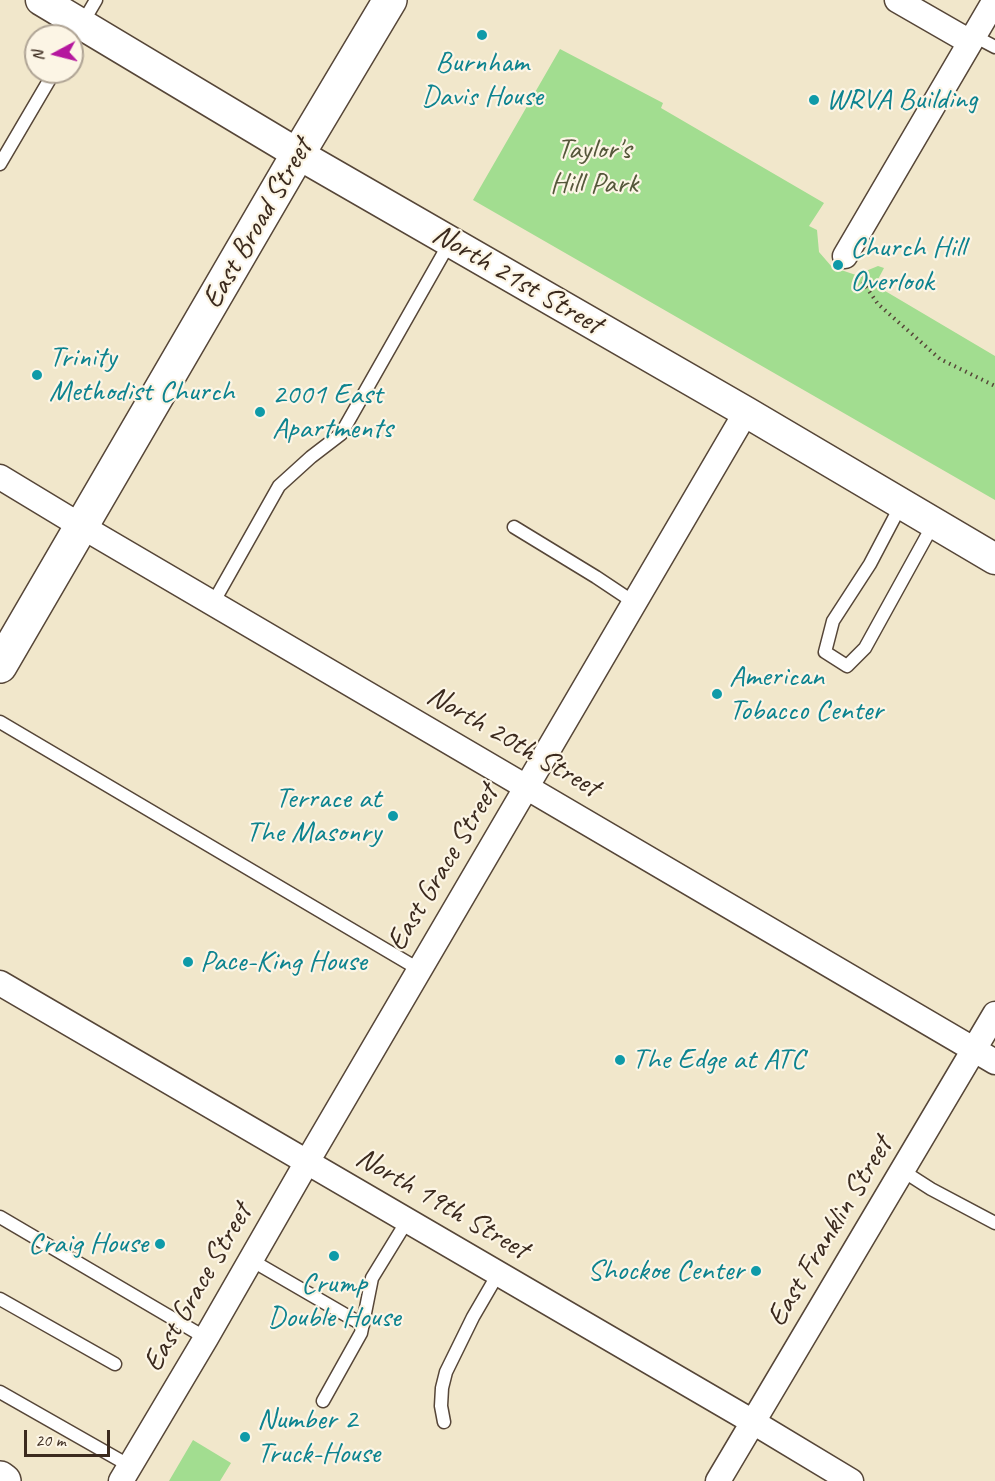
<!DOCTYPE html>
<style>
body{margin:0}
#map{position:relative;width:995px;height:1481px;overflow:hidden;background:#f1e7cb;font-family:Caveat,sans-serif}
canvas{display:block}
.north{position:absolute;left:24px;top:24px;width:60px;height:60px;box-sizing:border-box;background:#fcf5e5;border:2px solid #afa495;border-radius:50%;rotate:263deg;font-size:16px;font-weight:700;line-height:24px;text-align:center;color:#3b2a1e}
.north::after{content:'';display:block;margin:auto;width:21px;height:27px;background:#b5179e;clip-path:polygon(50% 0,100% 100%,50% 72%,0 100%)}
.scale{position:absolute;left:24px;top:1430px;width:86px;height:27px;box-sizing:border-box;border:3px solid #3b2a1e;border-top:0;padding-left:8px;font-size:18px;line-height:21px;white-space:nowrap;color:#3b2a1e;-webkit-text-stroke:4px #fcf5e5;paint-order:stroke}
</style>
<div id="map">
<canvas width="995" height="1481"></canvas>
<div class="north">N</div>
<div class="scale">20 m</div>
</div>
<script>
const g = document.querySelector('canvas').getContext('2d');
g.lineJoin = 'round';
function paint(path, color) {
  g.fillStyle = color;
  g.fill(path, 'evenodd');
}
function poly(rows) {
  const path = new Path2D();
  for (const r of rows) {
    path.moveTo(r[0], r[1]);
    for (let i = 2; i < r.length; i += 2) path.lineTo(r[i], r[i + 1]);
  }
  return path;
}
function stroke(path, color, width, dash) {
  g.strokeStyle = color;
  g.lineWidth = width;
  g.lineCap = dash ? 'butt' : 'round';
  g.setLineDash(dash || []);
  g.stroke(path);
}
function drawText(font, color, halo, rows, align = 'center') {
  g.font = font + ' Caveat,sans-serif';
  g.lineWidth = 4.5;
  g.setLineDash([]);
  g.textBaseline = 'middle';
  g.strokeStyle = halo;
  g.fillStyle = color;
  for (const [text, x, y, turn = 0] of rows) {
    g.save();
    g.translate(x, y);
    g.rotate((+turn || 0) * Math.PI / 180);
    g.textAlign = isNaN(turn) ? turn : align;
    if (halo) g.strokeText(text, 0, 0);
    g.fillText(text, 0, 0);
    g.restore();
  }
}
paint(poly([
 [560,49,663,103,661,108,824,203,809,226,817,230,819,252,832,267,856,275,878,266,884,268,875,285,995,356,995,500,473,200],
 [193,1440,231,1463,220,1481,169,1481]
]), '#a2dd90');
const service = poly([
 [974,36,995,47],
 [72,41,96,0],
 [0,164,54,72],
 [901,505,870,564,833,621,825,652,847,666,865,648,934,523],
 [514,527,596,577,635,603],
 [213,603,279,486,311,457,341,434,450,242],
 [0,722,420,970],
 [903,1171,931,1189,995,1223],
 [0,1217,206,1338],
 [251,1260,363,1325],
 [0,1299,115,1364],
 [0,1392,130,1466],
 [323,1401,361,1333,372,1278,407,1221],
 [444,1422,441,1406,442,1388,446,1372,473,1317,498,1274]
]);
const minor = poly([
 [897,0,970,42],
 [845,256,995,0],
 [0,477,81,526,995,1062],
 [0,983,753,1422,851,1481],
 [121,1481,206,1338,307,1162,746,412],
 [718,1481,995,1014]
]);
const tertiary = poly([
 [41,0,298,154,746,412,995,559]
]);
const secondary = poly([
 [0,666,298,154,390,0]
]);
const primary = poly([
 [0,1478,4,1481]
]);
stroke(service, '#564638', 15);
stroke(minor, '#564638', 27);
stroke(tertiary, '#564638', 33);
stroke(secondary, '#564638', 36);
stroke(primary, '#564638', 36);
stroke(poly([
 [859,277,878,304,940,359,995,386]
]), '#564638', 4, [1.5, 4.5]);
stroke(service, '#fff', 12);
stroke(minor, '#fff', 24);
stroke(tertiary, '#fff', 30);
stroke(secondary, '#fff', 33);
stroke(primary, '#fff', 33);
for (const [x, y, r, color] of [
 [482,35,6,"#0f9aa8"],
 [814,100,6,"#0f9aa8"],
 [838,265,6,"#0f9aa8"],
 [37,375,6,"#0f9aa8"],
 [260,412,6,"#0f9aa8"],
 [717,694,6,"#0f9aa8"],
 [393,816,6,"#0f9aa8"],
 [188,962,6,"#0f9aa8"],
 [620,1060,6,"#0f9aa8"],
 [160,1244,6,"#0f9aa8"],
 [334,1256,6,"#0f9aa8"],
 [756,1271,6,"#0f9aa8"],
 [245,1437,6,"#0f9aa8"]
]) {
  const dot = new Path2D();
  dot.arc(x, y, r, 0, 2 * Math.PI);
  g.fillStyle = color;
  g.fill(dot);
  stroke(dot, '#fcf5e5', 2);
}
drawText('30px', '#0d838f', '#fcf5e5', [
 ["Burnham",482,63,"center"],
 ["Davis House",482,97,"center"],
 ["WRVA Building",826,100],
 ["Church Hill",850,248],
 ["Overlook",850,282],
 ["Trinity",49,358],
 ["Methodist Church",49,392],
 ["2001 East",272,395],
 ["Apartments",272,429],
 ["American",729,677],
 ["Tobacco Center",729,711],
 ["Terrace at",381,799,"right"],
 ["The Masonry",381,833,"right"],
 ["Pace-King House",200,962],
 ["The Edge at ATC",632,1060],
 ["Craig House",148,1244,"right"],
 ["Shockoe Center",744,1271,"right"],
 ["Crump",334,1284,"center"],
 ["Double House",334,1318,"center"],
 ["Number 2",257,1420],
 ["Truck-House",257,1454]
], 'left');
drawText('30px', '#55573a', '#fcf5e5', [
 ["Taylor's",594,150],
 ["Hill Park",594,184]
]);
drawText('30px', '#3b2a1e', '#fcf5e5', [
 ["East Broad Street",258,224,-60],
 ["North 21st Street",517,280,30],
 ["North 20th Street",513,742,30],
 ["East Grace Street",443,868,-59],
 ["North 19th Street",442,1204,30],
 ["East Franklin Street",830,1232,-59],
 ["East Grace Street",198,1288,-60]
]);
</script>
